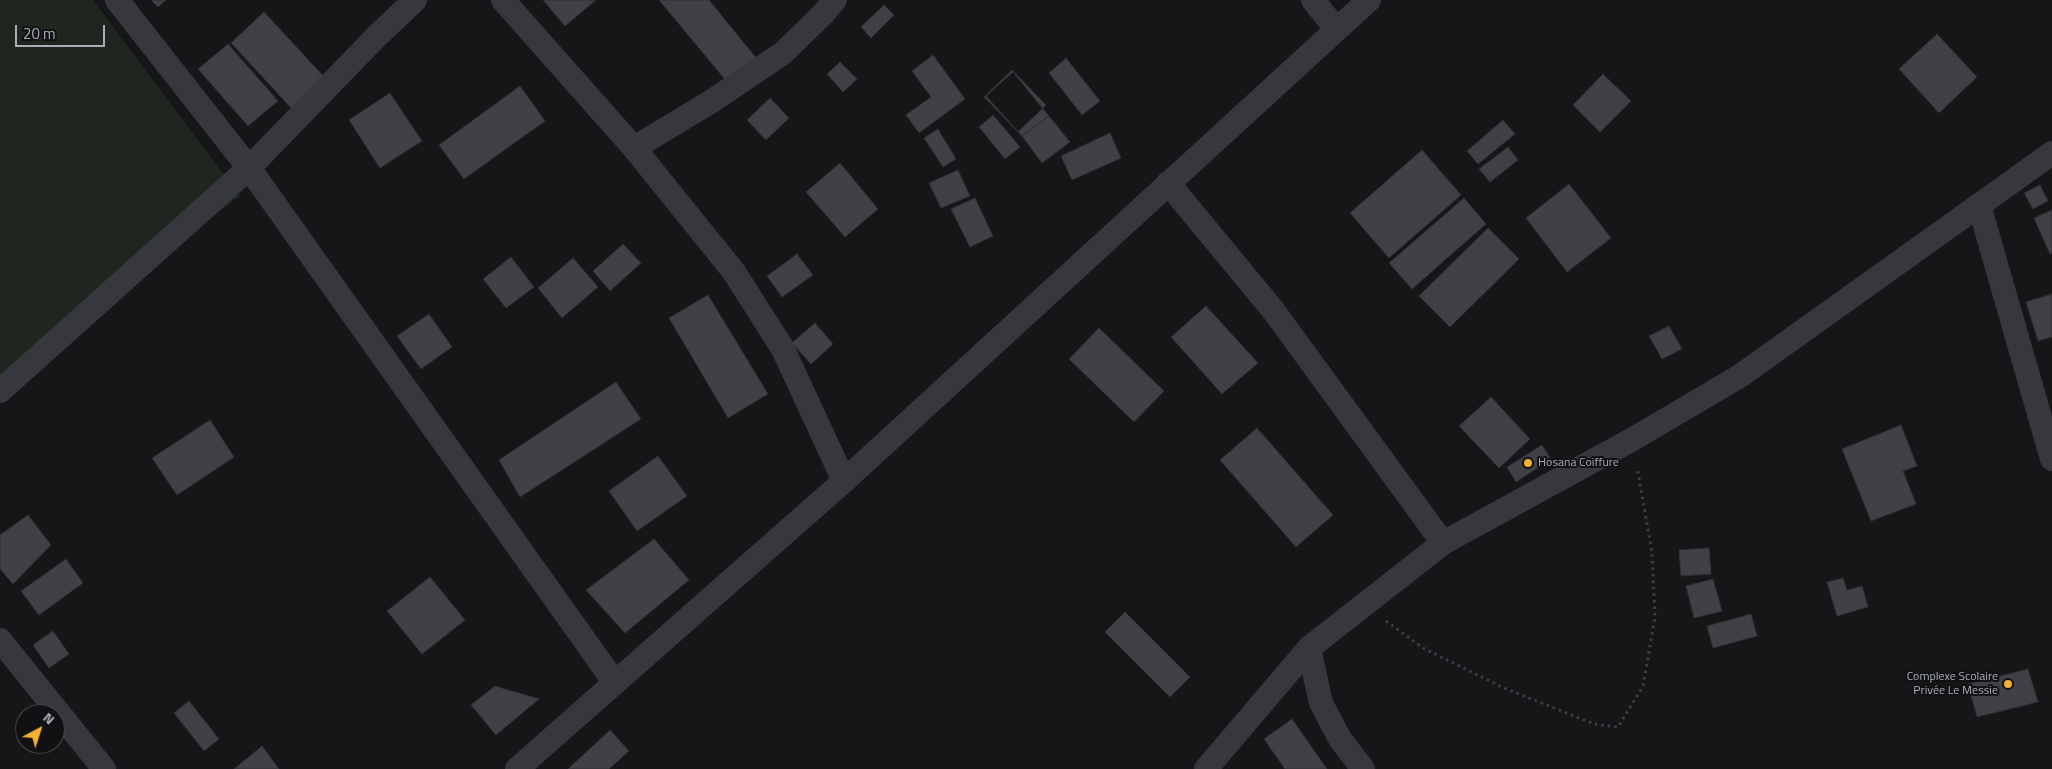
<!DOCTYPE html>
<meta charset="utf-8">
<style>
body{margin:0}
#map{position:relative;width:2052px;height:769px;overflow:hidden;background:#161618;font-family:"Titillium Web",sans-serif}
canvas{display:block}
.north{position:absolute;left:15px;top:704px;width:50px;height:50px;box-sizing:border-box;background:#111113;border:1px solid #4d4f55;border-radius:50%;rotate:40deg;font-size:14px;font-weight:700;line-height:20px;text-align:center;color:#a8adb8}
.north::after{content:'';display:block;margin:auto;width:18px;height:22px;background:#f2b134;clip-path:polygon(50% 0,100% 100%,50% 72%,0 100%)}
.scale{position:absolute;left:15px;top:25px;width:90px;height:22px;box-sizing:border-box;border:2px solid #a8adb8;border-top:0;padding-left:6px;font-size:15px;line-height:18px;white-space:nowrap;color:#a8adb8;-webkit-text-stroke:4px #111113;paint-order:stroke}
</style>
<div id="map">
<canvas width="2052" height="769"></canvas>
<div class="north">N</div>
<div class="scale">20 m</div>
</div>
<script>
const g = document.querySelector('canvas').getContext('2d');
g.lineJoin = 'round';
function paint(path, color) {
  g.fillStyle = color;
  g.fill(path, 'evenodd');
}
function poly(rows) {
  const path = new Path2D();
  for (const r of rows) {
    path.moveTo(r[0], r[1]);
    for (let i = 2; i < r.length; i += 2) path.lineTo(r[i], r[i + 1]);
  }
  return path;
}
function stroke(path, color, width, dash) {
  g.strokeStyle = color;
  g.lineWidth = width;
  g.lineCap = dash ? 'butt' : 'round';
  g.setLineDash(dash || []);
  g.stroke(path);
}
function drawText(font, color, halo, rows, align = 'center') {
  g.font = font + ' "Titillium Web",sans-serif';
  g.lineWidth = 4;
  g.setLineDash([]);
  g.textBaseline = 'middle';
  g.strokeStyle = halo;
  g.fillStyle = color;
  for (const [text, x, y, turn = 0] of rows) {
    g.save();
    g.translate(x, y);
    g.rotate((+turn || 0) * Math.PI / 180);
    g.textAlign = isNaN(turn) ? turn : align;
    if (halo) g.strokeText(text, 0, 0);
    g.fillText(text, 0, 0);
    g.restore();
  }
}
paint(poly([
 [0,0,93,0,240,196,0,375]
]), '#1e261f');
const building = poly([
 [151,0,166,0,158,7,151,0],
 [543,0,596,0,565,26,543,0],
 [659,0,709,0,757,59,728,83,659,0],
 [884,5,894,15,871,38,861,27,884,5],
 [264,12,326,79,293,110,231,43,264,12],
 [1937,34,1977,77,1939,113,1899,69,1937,34],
 [228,44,278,101,248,126,198,69,228,44],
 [933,55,965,99,919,133,906,115,931,97,912,71,933,55],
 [1066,58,1100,101,1082,115,1049,73,1066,58],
 [840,62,857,79,843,92,827,74,840,62],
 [1012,70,1046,105,1018,132,984,97,1012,70],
 [1013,72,1049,116,1022,136,986,96,1013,72],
 [1603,74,1631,101,1600,132,1573,105,1603,74],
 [520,86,545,121,464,179,439,145,520,86],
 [390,93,422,141,380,168,349,120,390,93],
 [770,98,789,118,766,140,747,120,770,98],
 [993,115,1020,147,1005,159,979,127,993,115],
 [1049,116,1070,142,1042,163,1022,136,1049,116],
 [1503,120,1515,134,1478,164,1467,151,1503,120],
 [938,129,956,159,943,167,924,138,938,129],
 [1110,133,1121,158,1072,180,1061,156,1110,133],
 [1508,147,1518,160,1490,182,1479,169,1508,147],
 [1422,150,1461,195,1389,258,1350,213,1422,150],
 [840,163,878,209,845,237,806,192,840,163],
 [958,170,970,196,941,208,929,183,958,170],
 [1569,184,1611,238,1567,272,1526,218,1569,184],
 [2040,185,2048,201,2033,209,2024,193,2040,185],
 [975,198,993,236,970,247,951,209,975,198],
 [1464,198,1486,224,1412,289,1389,263,1464,198],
 [2052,210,2052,253,2050,254,2034,218,2052,210],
 [1488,228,1519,259,1450,327,1419,296,1488,228],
 [623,244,641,263,610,291,593,271,623,244],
 [797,254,813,275,782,297,767,276,797,254],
 [511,257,534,287,506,308,483,279,511,257],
 [573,258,598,287,562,318,538,288,573,258],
 [2052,294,2052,337,2038,341,2026,302,2052,294],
 [708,295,768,394,728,418,669,318,708,295],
 [1206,306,1258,363,1222,394,1171,337,1206,306],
 [429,314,452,347,421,369,397,336,429,314],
 [815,323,833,344,811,364,792,343,815,323],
 [1669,326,1682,349,1662,359,1649,336,1669,326],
 [1099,328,1164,391,1134,422,1069,359,1099,328],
 [616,382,641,419,520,497,499,460,616,382],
 [1491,397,1530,439,1499,468,1459,426,1491,397],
 [210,420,234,457,177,495,152,458,210,420],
 [1901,425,1917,466,1903,471,1916,504,1871,521,1842,449,1901,425],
 [1257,428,1333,515,1296,547,1220,460,1257,428],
 [1542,445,1551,459,1516,482,1507,467,1542,445],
 [658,456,687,496,637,531,609,491,658,456],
 [28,515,51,545,13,584,0,569,0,535,28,515],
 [654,539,689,580,625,633,586,590,654,539],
 [1709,548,1711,574,1681,576,1679,550,1709,548],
 [66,559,83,583,39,615,21,591,66,559],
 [430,577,465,620,422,654,387,611,430,577],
 [1843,578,1847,590,1862,586,1868,607,1837,616,1827,582,1843,578],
 [1713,579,1722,611,1694,618,1686,586,1713,579],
 [1125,612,1190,677,1170,697,1105,632,1125,612],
 [1751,614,1757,636,1713,648,1707,626,1751,614],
 [53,631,69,654,49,668,33,645,53,631],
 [2028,669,2038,702,1977,717,1968,684,2028,669],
 [495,686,539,699,496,735,471,705,495,686],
 [189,701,219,739,204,751,174,713,189,701],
 [1292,719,1327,769,1285,769,1264,739,1292,719],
 [610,730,629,751,609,769,568,769,610,730],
 [262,746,279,769,234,769,262,746]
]);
paint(building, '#404145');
stroke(building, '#303034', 1);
stroke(poly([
 [1386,621,1423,648,1504,688,1594,724,1618,727,1643,686,1655,617,1652,552,1637,467]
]), '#3d3f44', 3, [2.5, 4]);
stroke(poly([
 [117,0,249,168,615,683],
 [503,0,634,148,734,272,783,349,844,481],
 [1313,0,1336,29],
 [634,148,712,101,783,53,823,14,835,0],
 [1168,183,1273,310,1443,543],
 [1979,205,2052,459],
 [0,391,249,168,376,37,415,0],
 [0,640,104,769],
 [1309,648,1321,703,1340,739,1363,769],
 [517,769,844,481,1369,0],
 [1206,769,1309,648,1443,543,1633,439,1740,376,2052,153]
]), '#37383d', 24);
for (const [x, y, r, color] of [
 [1528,463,5,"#f2b134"],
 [2008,684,5,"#f2b134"]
]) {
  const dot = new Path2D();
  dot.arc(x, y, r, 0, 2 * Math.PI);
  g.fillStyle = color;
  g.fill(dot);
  stroke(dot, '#111113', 2);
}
drawText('12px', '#a8adb8', '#111113', [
 ["Hosana Coiffure",1538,463],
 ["Complexe Scolaire",1998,677,"right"],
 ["Privée Le Messie",1998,691,"right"]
], 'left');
</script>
